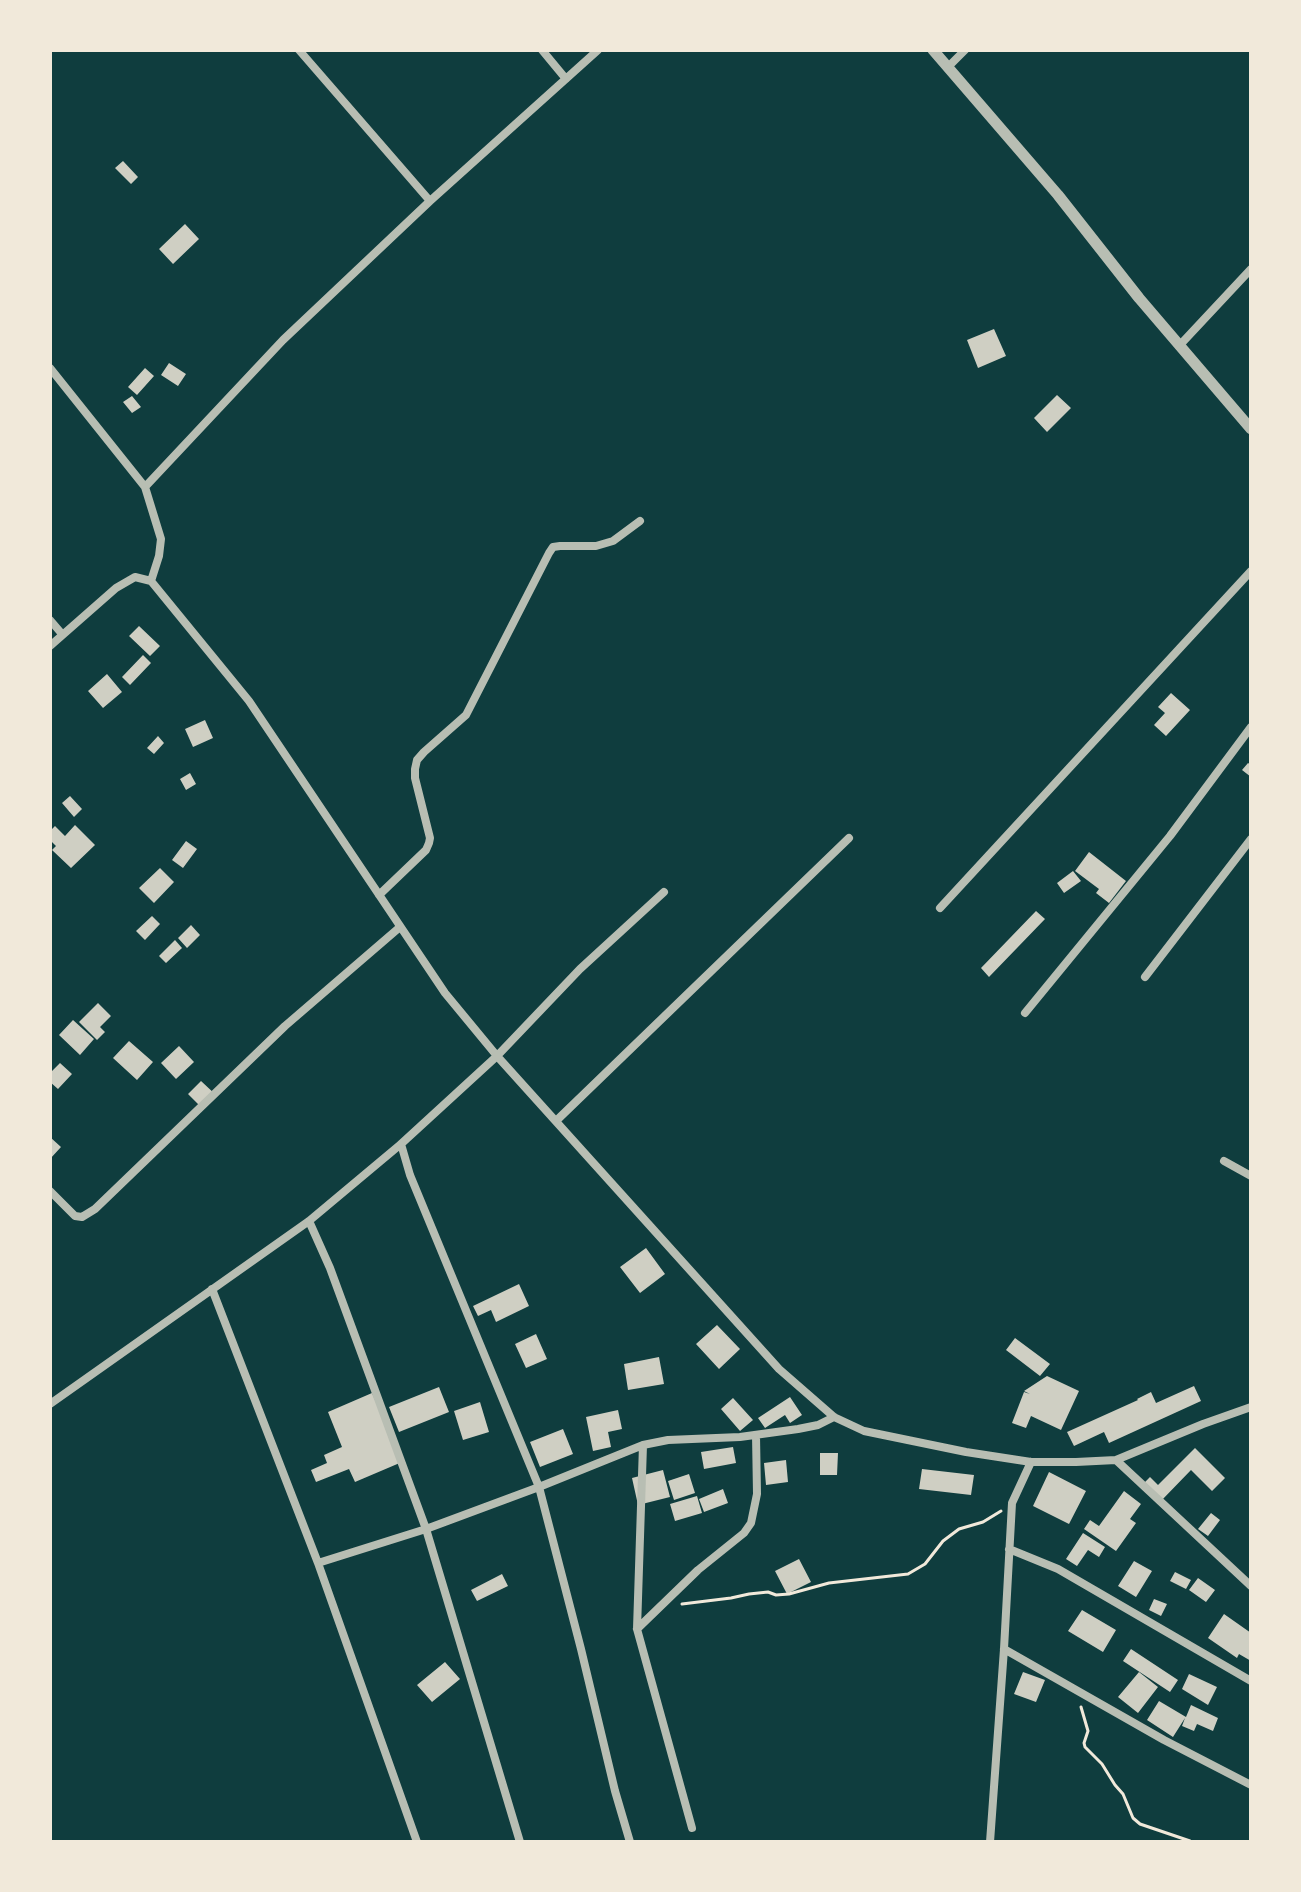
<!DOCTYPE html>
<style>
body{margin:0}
#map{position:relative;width:1301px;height:1892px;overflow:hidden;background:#0f3d3e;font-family:"Alegreya Sans",sans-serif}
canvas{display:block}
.frame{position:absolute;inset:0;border:52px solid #f1e9da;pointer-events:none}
</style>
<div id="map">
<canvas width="1301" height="1892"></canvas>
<div class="frame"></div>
</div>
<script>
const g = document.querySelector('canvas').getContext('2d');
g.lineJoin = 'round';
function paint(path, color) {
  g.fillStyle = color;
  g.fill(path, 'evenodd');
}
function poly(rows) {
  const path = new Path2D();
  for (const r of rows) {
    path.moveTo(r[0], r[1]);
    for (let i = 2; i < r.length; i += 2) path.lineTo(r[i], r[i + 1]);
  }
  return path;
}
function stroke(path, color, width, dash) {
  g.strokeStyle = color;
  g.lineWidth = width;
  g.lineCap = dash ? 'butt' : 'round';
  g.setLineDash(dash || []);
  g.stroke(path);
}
paint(poly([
 [123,161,138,177,131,184,115,168],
 [185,224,199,239,173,264,159,249],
 [994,329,1006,356,978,368,967,340],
 [169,363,186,374,178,386,161,375],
 [145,368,154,376,137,395,128,387],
 [1057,395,1071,408,1047,432,1034,418],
 [132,396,141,407,132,413,123,402],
 [139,626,160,646,150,656,129,636],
 [143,655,151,663,130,685,122,677],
 [107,674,122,692,103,708,88,691],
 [1171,693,1190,710,1166,736,1154,725,1165,713,1158,707],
 [205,720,213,738,193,747,185,729],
 [158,736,164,743,154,754,147,748],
 [1248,763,1251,765,1251,777,1242,770],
 [190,773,196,784,186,790,180,779],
 [70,796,82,809,74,817,62,803],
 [75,825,95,845,71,868,52,850,56,846,50,840,50,831,55,826,65,836],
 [186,841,197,849,183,868,172,860],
 [1089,852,1126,881,1109,903,1096,893,1099,889,1075,871],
 [160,868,174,882,154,903,139,888],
 [1073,871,1081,881,1064,893,1057,883],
 [1036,911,1045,919,989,977,981,968],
 [152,916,160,924,145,940,136,931],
 [191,925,200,935,187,948,178,938],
 [175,940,182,948,166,963,159,956],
 [98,1003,111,1016,100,1027,105,1032,97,1040,79,1022],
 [73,1020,94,1039,80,1055,59,1035],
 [129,1041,153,1062,137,1080,113,1058],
 [179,1046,194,1062,176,1079,161,1063],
 [60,1063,72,1074,58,1089,50,1082,50,1073],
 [201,1081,216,1095,203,1109,188,1094],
 [50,1137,61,1147,50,1159],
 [646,1248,665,1274,640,1293,620,1267],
 [519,1284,529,1306,496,1322,491,1310,478,1316,473,1306],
 [717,1325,740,1349,719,1369,696,1344],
 [536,1334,547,1359,526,1368,515,1344],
 [1015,1338,1050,1364,1040,1376,1006,1350],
 [659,1357,664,1384,628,1390,624,1364],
 [1047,1376,1079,1391,1061,1430,1031,1416,1026,1428,1012,1423,1024,1392,1030,1394,1024,1391],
 [1194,1386,1201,1401,1109,1443,1104,1432,1074,1446,1067,1432,1138,1400,1137,1399,1151,1392,1156,1403],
 [439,1387,449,1412,399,1432,389,1407],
 [372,1393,402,1462,355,1482,349,1469,316,1482,311,1470,327,1463,324,1455,342,1447,328,1412],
 [790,1397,802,1415,790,1423,785,1415,765,1428,758,1418],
 [733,1398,753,1420,740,1431,721,1409],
 [480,1402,489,1432,463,1440,454,1411],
 [618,1410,622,1429,608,1432,611,1447,593,1451,586,1417],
 [563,1429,573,1454,540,1467,530,1442],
 [733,1447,736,1463,704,1469,701,1452],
 [1195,1448,1225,1478,1212,1491,1191,1470,1161,1501,1143,1484,1150,1477,1158,1485],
 [820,1453,838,1453,837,1475,820,1475],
 [786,1460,788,1482,766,1485,764,1463],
 [922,1469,974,1475,971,1495,919,1489],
 [663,1470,670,1497,638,1505,632,1478],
 [1049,1472,1086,1491,1069,1524,1033,1506],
 [689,1474,695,1493,674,1500,668,1481],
 [723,1489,728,1503,704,1512,699,1499],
 [1124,1491,1141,1504,1130,1519,1136,1523,1116,1551,1084,1529,1090,1520,1099,1526],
 [697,1496,702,1513,675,1521,670,1504],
 [1211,1513,1220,1520,1208,1536,1198,1529],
 [1083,1533,1105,1547,1099,1557,1088,1550,1077,1566,1066,1559],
 [799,1559,811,1582,787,1594,775,1571],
 [1134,1561,1152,1571,1136,1597,1118,1586],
 [1175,1572,1191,1580,1186,1589,1170,1581],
 [502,1574,508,1586,477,1601,471,1590],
 [1198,1578,1215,1590,1206,1602,1189,1590],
 [1154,1599,1167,1604,1161,1616,1149,1610],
 [1082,1610,1116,1630,1103,1652,1068,1631],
 [1224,1614,1251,1633,1251,1661,1239,1654,1237,1658,1208,1638],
 [1131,1649,1178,1680,1170,1692,1123,1661],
 [445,1662,460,1679,432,1702,417,1685],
 [1023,1672,1045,1680,1036,1702,1014,1694],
 [1139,1672,1158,1687,1138,1713,1118,1697],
 [1189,1674,1217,1687,1208,1705,1182,1689],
 [1159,1701,1186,1717,1191,1705,1218,1718,1213,1731,1197,1724,1194,1731,1182,1726,1185,1718,1173,1737,1147,1720]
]), '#cfcfc3');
stroke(poly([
 [682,1604,731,1598,749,1594,768,1592,776,1595,789,1594,829,1583,908,1574,925,1564,943,1541,959,1529,983,1522,1001,1511],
 [1081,1707,1088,1731,1084,1743,1085,1747,1102,1764,1115,1785,1123,1794,1133,1818,1140,1824,1190,1841]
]), '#f1e9da', 3);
stroke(poly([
 [299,50,430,201],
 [542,50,566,79],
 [948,67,965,50],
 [1179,346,1251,269],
 [50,368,145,487,161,539,159,556,151,581],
 [145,487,283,340,430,201,598,50],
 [50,620,62,634],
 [50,646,116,588,135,577,151,581,249,701,445,993,497,1056,779,1369,834,1417,864,1431,966,1452,1031,1462,1076,1462,1116,1460,1203,1424,1251,1407],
 [379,895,426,850,429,843,430,838,415,778,415,769,417,760,424,752,466,715,549,553,553,547,560,546,596,546,613,541,640,521],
 [940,908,1251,571],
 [1145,977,1251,839],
 [1025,1013,1170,836,1251,727],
 [556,1121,849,838],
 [401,1144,410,1175,539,1487,581,1649,615,1791,630,1842],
 [1224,1161,1251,1176],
 [50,1191,75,1216,82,1217,95,1209,285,1026,400,927],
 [309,1221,330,1268,426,1529,520,1842],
 [212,1289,318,1563,417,1842],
 [50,1404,309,1221,401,1144,497,1056,580,969,664,892],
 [643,1445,637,1629,692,1828],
 [1116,1460,1251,1586],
 [1009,1549,1058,1569,1251,1681],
 [318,1563,426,1529,539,1487,643,1445,668,1440,740,1437,798,1429,818,1425,834,1417],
 [637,1629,698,1570,744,1533,751,1523,757,1494,756,1435],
 [1004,1649,1164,1740,1251,1785],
 [990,1842,1004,1649,1012,1503,1031,1462]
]), '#b8beb3', 8);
stroke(poly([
 [933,50,1058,195,1139,298,1251,429]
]), '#b8beb3', 11);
</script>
